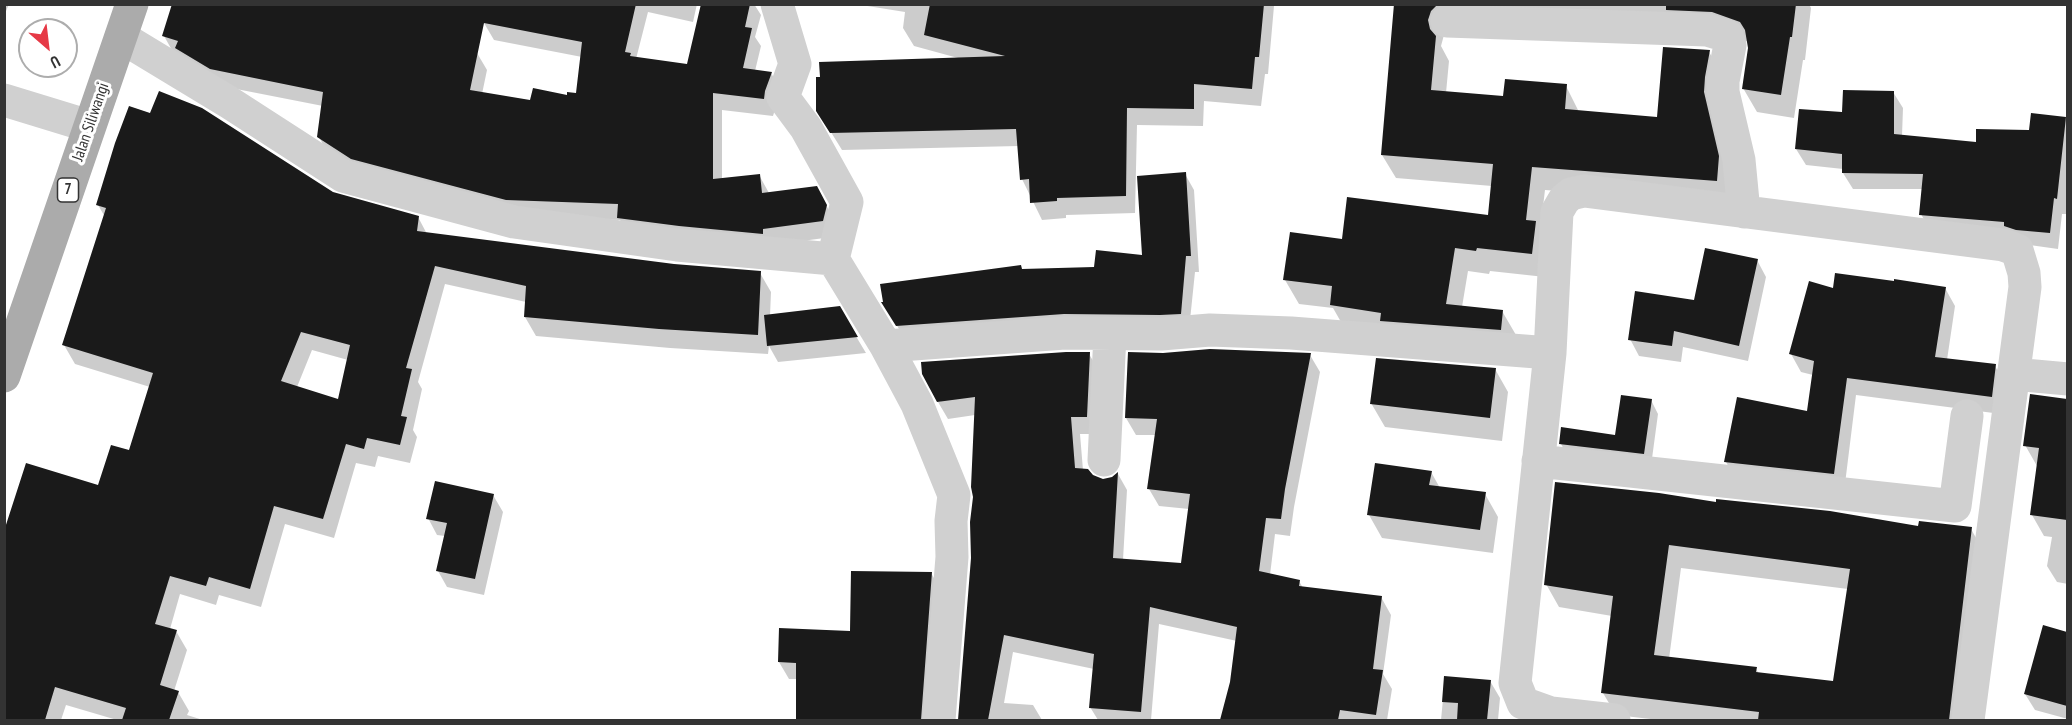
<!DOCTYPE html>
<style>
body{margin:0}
#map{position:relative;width:2072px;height:725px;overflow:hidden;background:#fff;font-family:"PT Sans Narrow",sans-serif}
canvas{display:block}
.frame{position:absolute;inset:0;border:6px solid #333;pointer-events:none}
.north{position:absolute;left:18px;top:18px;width:60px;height:60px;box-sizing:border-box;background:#fff;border:2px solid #adadad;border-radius:50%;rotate:152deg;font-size:16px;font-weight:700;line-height:24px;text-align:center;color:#333}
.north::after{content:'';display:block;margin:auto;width:21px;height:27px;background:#e63946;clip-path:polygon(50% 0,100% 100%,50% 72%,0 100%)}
</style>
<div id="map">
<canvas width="2072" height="725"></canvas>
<div class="frame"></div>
<div class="north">U</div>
</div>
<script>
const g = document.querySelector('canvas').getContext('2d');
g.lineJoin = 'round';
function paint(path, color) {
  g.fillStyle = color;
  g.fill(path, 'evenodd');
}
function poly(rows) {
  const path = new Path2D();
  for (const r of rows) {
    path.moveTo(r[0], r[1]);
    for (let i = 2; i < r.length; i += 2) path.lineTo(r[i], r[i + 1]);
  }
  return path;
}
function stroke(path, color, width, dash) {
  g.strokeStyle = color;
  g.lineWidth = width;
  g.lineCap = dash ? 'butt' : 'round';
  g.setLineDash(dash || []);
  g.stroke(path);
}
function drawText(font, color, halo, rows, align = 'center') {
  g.font = font + ' "PT Sans Narrow",sans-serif';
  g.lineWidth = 6;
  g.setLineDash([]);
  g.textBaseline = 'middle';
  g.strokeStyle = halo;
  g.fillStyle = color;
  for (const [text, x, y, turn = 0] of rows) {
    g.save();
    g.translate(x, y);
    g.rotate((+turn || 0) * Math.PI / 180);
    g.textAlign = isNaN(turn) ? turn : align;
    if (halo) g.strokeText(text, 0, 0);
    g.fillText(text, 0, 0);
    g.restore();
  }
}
paint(poly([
 [4,4,9,4,4,16],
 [486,4,697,4,693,22,648,12,636,59,688,66,702,4,754,4,761,15,755,37,761,46,755,71,771,73,781,90,773,116,722,110,722,180,759,175,769,193,816,187,836,223,832,237,772,245,628,234,620,220,517,217,328,154,319,137,323,106,221,86,173,52,164,36,477,53,487,70,482,94,531,102,577,95,582,57,494,40,484,23],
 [855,4,1274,4,1274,6,1268,74,1265,74,1261,106,1204,101,1203,126,1137,125,1135,213,1066,215,1066,218,1042,220,1022,179,1019,146,842,150,829,129,958,58,914,46,903,28,905,12],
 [1395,4,1809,4,1811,8,1805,60,1803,60,1794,118,1757,112,1743,88,1750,48,1749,42,1727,35,1444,35,1441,46,1449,61,1446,93,1505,98,1566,86,1579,112,1658,118,1709,52,1723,75,1730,204,1545,190,1540,232,1545,277,1490,271,1489,274,1468,271,1462,307,1502,311,1516,335,1345,329,1333,308,1299,304,1285,280,1343,240,1489,217,1492,186,1396,178,1382,155],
 [1893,92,1903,108,1902,136,1978,143,2030,132,2065,118,2068,123,2068,199,2066,214,2062,214,2058,249,1930,231,1921,214,1923,189,1853,189,1843,173,1843,169,1806,165,1796,149,1844,114],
 [1185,174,1194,190,1199,272,1195,272,1189,330,907,342,883,303,1023,271,1096,268,1143,256],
 [333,193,418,217,427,234,674,265,760,273,771,292,770,316,839,308,866,353,778,362,769,346,768,354,670,348,536,336,525,317,526,302,445,284,418,382,422,389,413,430,417,437,410,463,378,456,375,467,356,463,334,538,285,524,261,607,219,595,216,605,180,594,170,629,176,631,187,650,174,691,178,692,189,711,187,715,203,720,117,720,66,705,61,720,4,720,4,532,99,487,130,452,150,387,75,364,64,345,105,217,98,205],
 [312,350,348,360,339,401,297,387],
 [1757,260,1766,277,1748,361,1683,347,1681,362,1639,356,1630,339,1695,301],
 [1945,288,1955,306,1947,360,1995,366,2005,384,2001,414,1856,395,1844,492,1736,480,1726,462,1808,413,1813,375,1801,372,1791,354,1834,290],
 [1089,354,1099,371,1096,434,1080,434,1083,470,1102,480,1113,478,1118,474,1127,490,1123,560,1183,565,1189,509,1159,506,1149,489,1156,435,1136,435,1126,418,1310,355,1320,372,1294,507,1290,536,1275,534,1270,575,1299,581,1303,588,1381,597,1391,615,1383,674,1392,689,1387,720,1222,720,1232,682,1237,641,1159,624,1151,720,1098,720,1090,707,1094,669,1013,652,1004,703,1033,705,1042,720,959,720,972,559,975,415,948,419,938,402],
 [1495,369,1508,392,1502,441,1385,427,1371,403],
 [2031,396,2068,401,2068,584,2057,582,2047,566,2052,537,2044,536,2032,515,2037,466,2025,445],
 [1651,400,1658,414,1651,466,1568,457,1561,444,1616,437],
 [1431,472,1440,488,1485,494,1498,517,1493,553,1382,538,1369,515],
 [493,495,503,512,484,595,447,587,438,571,445,536,437,535,428,518],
 [1717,503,1920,527,1971,529,1984,552,1964,720,1659,720,1616,715,1603,693,1612,616,1559,607,1546,584],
 [1681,568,1848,589,1834,683,1759,674,1756,669,1669,659],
 [931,573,941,590,931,720,801,720,798,710,797,679,789,679,779,662,852,633],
 [2044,627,2068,633,2068,719,2035,710,2025,694],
 [1445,678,1490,681,1500,698,1498,720,1441,720]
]), '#0003');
paint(poly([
 [172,4,636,4,625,52,631,53,630,56,687,64,701,4,750,4,745,27,752,28,743,68,772,72,765,91,764,99,713,93,713,179,760,174,762,193,817,186,827,205,823,221,763,229,763,234,679,226,617,218,618,204,506,200,351,159,317,137,323,92,210,69,175,48,178,41,162,36],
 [484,23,582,42,576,93,567,92,567,95,533,88,530,100,470,90],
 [930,4,1264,4,1259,57,1255,57,1252,89,1194,84,1194,109,1127,108,1126,196,1057,198,1057,201,1030,203,1029,179,1020,180,1016,129,830,133,816,111,816,77,820,77,819,62,1005,56,924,35],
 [1394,4,1438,4,1431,11,1428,20,1430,29,1436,36,1431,90,1503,96,1505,79,1567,84,1565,109,1657,117,1663,47,1710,50,1705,77,1704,92,1719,156,1717,181,1532,167,1526,220,1536,221,1532,254,1477,248,1476,251,1455,248,1446,304,1503,310,1501,330,1380,321,1381,313,1330,305,1332,286,1283,280,1290,232,1342,239,1347,197,1488,215,1493,164,1381,155],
 [1666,4,1796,4,1792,37,1790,37,1781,95,1742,89,1748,48,1745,30,1740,22,1712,12,1666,10],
 [1843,90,1894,91,1894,134,1976,142,1976,129,2029,130,2031,113,2066,117,2057,199,2054,198,2050,233,2016,230,2004,226,2004,222,1919,215,1923,174,1842,173,1842,154,1795,149,1799,109,1842,112],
 [159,91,202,108,333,192,419,216,417,231,674,264,761,271,758,335,659,329,524,317,526,286,435,266,406,368,412,369,401,416,407,417,400,445,367,438,364,449,346,444,323,519,274,506,250,589,209,577,206,586,170,576,155,624,177,630,160,685,179,691,169,720,122,720,126,708,55,687,45,720,4,720,4,531,26,463,98,485,111,445,129,450,153,373,62,345,106,208,96,205,115,143,129,106,150,113],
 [301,332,350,345,338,399,281,381],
 [1186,172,1191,256,1186,256,1181,314,1160,315,1064,314,896,326,881,302,883,302,880,284,1021,265,1022,269,1094,267,1096,250,1142,255,1137,176],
 [1705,248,1758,259,1739,346,1674,331,1672,346,1628,340,1635,291,1694,300],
 [1835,273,1894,281,1894,279,1946,287,1935,357,1996,364,1992,397,1847,378,1834,474,1724,462,1737,397,1807,411,1814,361,1789,354,1809,281,1833,288],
 [840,306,858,337,767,346,764,315],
 [1210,349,1311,353,1285,489,1281,519,1266,518,1259,571,1300,580,1299,586,1382,596,1373,669,1383,670,1376,715,1340,710,1338,720,1220,720,1230,682,1237,627,1150,607,1141,712,1089,708,1094,654,1004,635,988,720,958,720,971,558,970,522,973,497,971,487,975,397,937,402,922,374,921,362,1066,352,1090,352,1087,417,1071,417,1075,468,1088,469,1093,475,1103,479,1112,477,1118,472,1113,558,1181,563,1190,494,1147,489,1157,419,1125,418,1128,352,1163,353],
 [1376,358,1496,368,1490,418,1370,404],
 [2030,394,2067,399,2067,520,2030,515,2039,448,2023,446],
 [1621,395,1652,399,1644,454,1559,444,1561,427,1615,435],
 [1375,463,1432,471,1429,485,1486,492,1480,530,1367,515],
 [435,481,494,494,475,579,436,571,447,523,426,519],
 [1555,482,1659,493,1716,502,1716,499,1830,511,1918,526,1919,521,1972,527,1949,720,1758,720,1759,712,1601,693,1613,596,1544,585],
 [1669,545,1850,569,1833,681,1756,672,1757,667,1654,655],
 [851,571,932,572,921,720,796,720,796,663,778,662,779,628,850,631],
 [2043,625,2067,632,2067,706,2024,694],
 [1444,676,1491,680,1487,720,1457,720,1458,703,1442,702]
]), '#1a1a1a');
stroke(poly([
 [777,4,795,64,783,97,806,128,847,202,833,259,886,346,917,404,954,495,951,521,952,557,939,720],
 [1447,21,1707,30,1727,36,1730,45,1723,81,1723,92,1739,160,1744,212],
 [121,37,230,103,343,176,514,222,677,245,833,259],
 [4,100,89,126],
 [886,346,1065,333,1161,334,1210,330,1291,333,1550,353],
 [2013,374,2068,379],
 [1104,460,1110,334],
 [1538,461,1955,506,1967,416],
 [1614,720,1551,713,1523,703,1515,683,1550,353,1557,212,1564,200,1571,194,1584,191,2003,245,2017,250,2024,273,2025,287,1968,720]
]), '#d0d0d0', 33);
stroke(poly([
 [4,376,132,4]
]), '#ababab', 33);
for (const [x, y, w] of [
 [68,190,21]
]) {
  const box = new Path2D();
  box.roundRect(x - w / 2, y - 12, w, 24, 4.5);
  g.fillStyle = '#fff';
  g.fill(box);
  stroke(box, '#333', 1.5);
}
drawText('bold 15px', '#333', null, [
 ["7",68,190]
]);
drawText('16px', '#333', '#fff', [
 ["Jalan Siliwangi",91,122,-71]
]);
</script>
